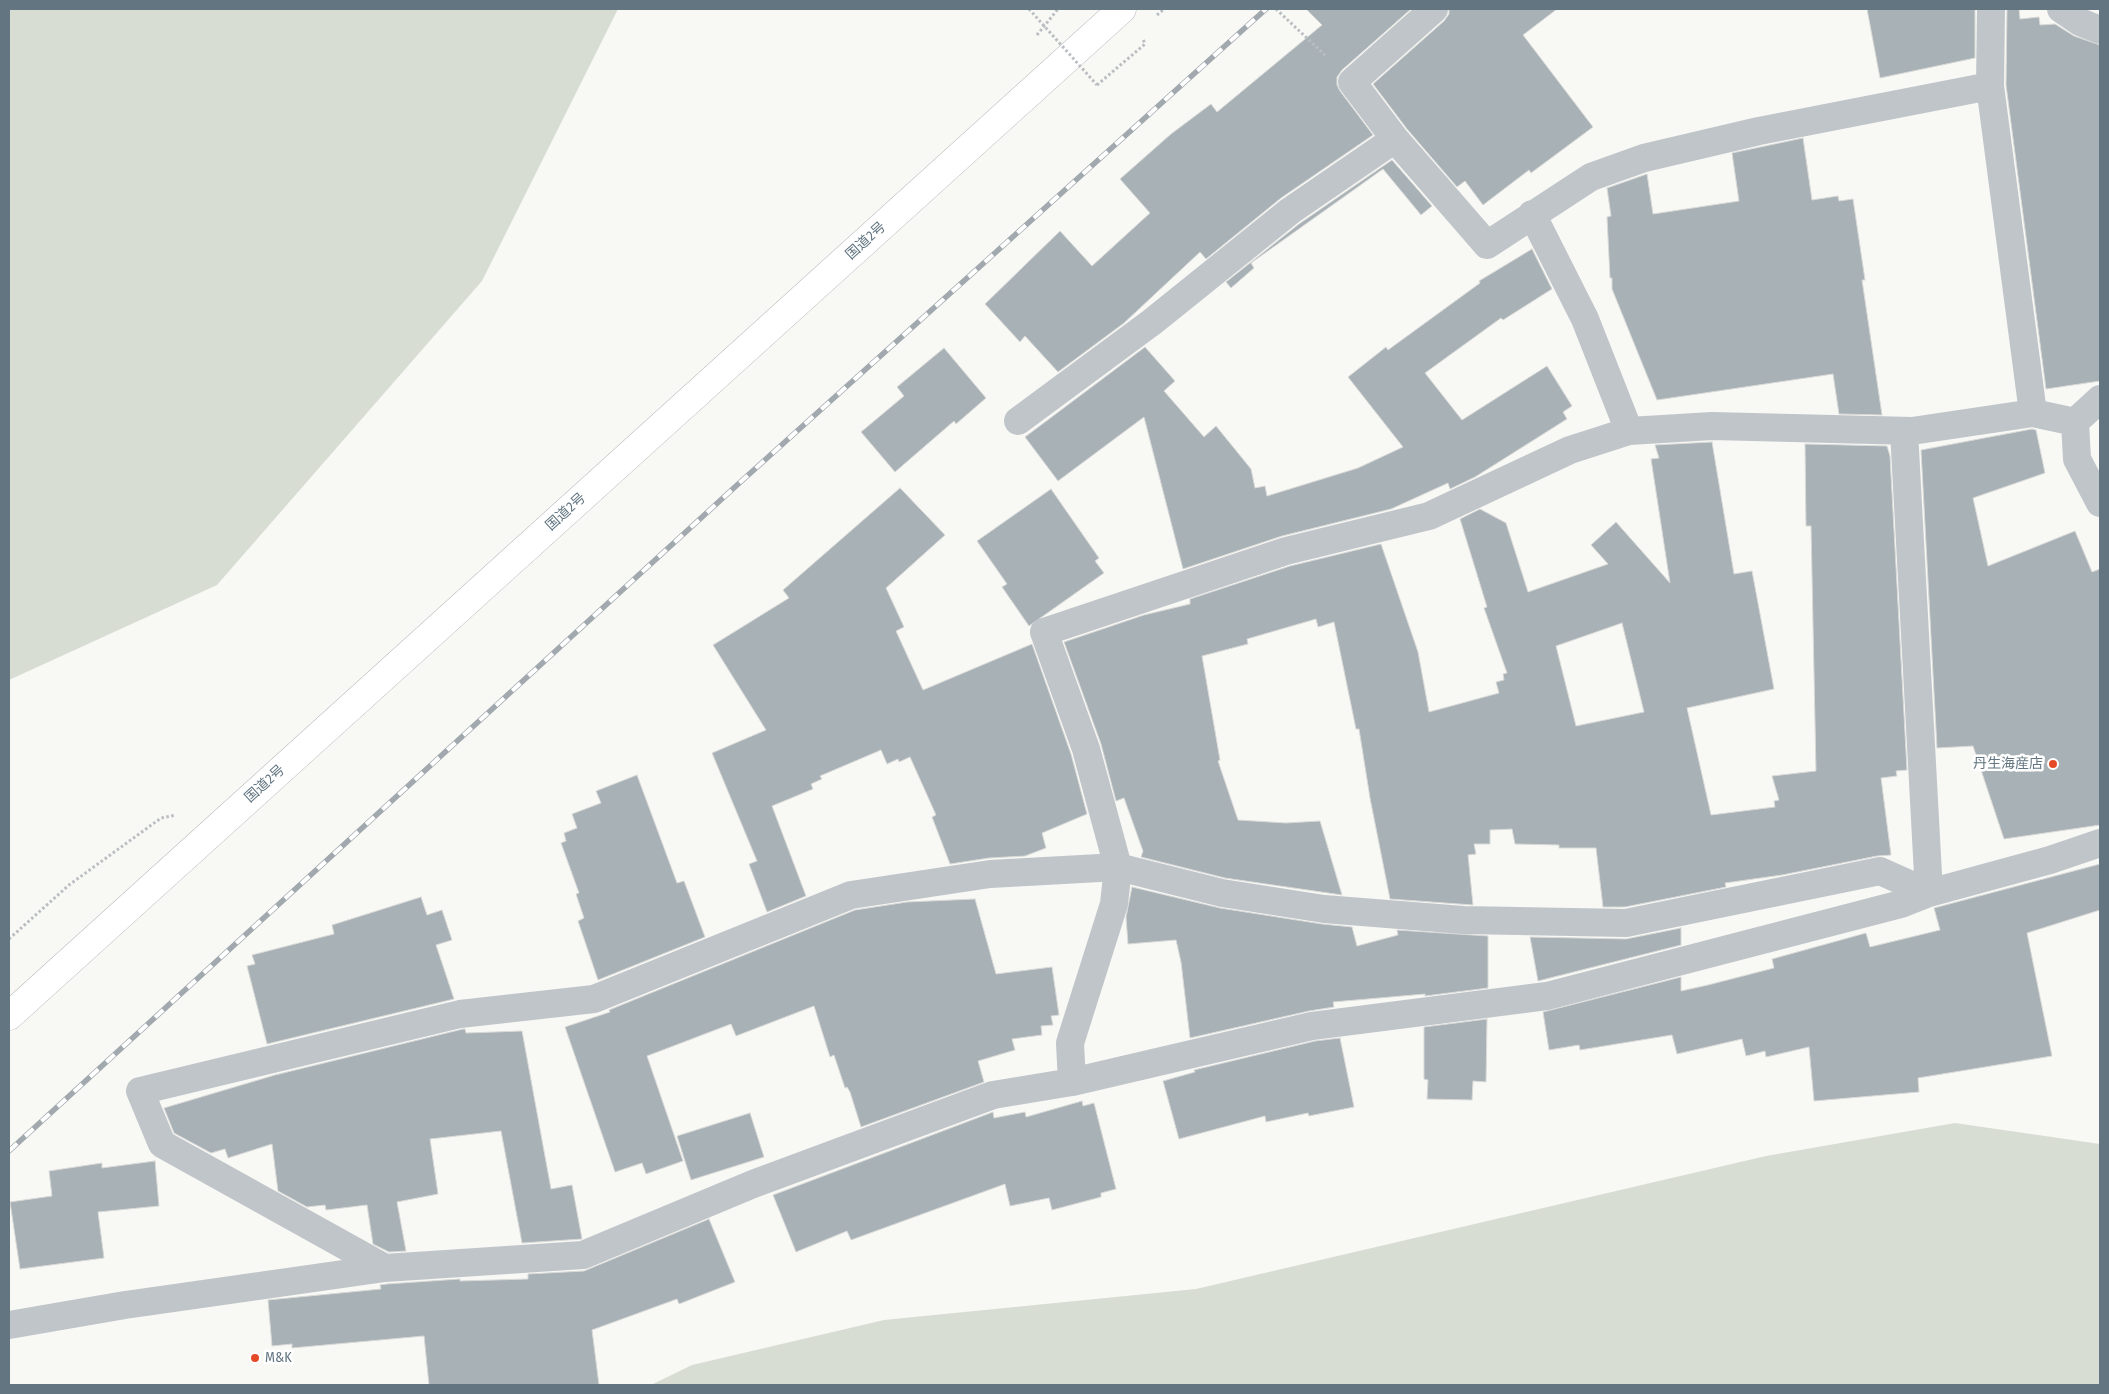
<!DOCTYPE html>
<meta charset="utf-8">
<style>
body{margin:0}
#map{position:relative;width:2109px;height:1394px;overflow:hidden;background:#f8f8f5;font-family:"Fira Sans Condensed",sans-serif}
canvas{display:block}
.frame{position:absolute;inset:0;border:10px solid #627580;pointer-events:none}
</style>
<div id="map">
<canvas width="2109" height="1394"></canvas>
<div class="frame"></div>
</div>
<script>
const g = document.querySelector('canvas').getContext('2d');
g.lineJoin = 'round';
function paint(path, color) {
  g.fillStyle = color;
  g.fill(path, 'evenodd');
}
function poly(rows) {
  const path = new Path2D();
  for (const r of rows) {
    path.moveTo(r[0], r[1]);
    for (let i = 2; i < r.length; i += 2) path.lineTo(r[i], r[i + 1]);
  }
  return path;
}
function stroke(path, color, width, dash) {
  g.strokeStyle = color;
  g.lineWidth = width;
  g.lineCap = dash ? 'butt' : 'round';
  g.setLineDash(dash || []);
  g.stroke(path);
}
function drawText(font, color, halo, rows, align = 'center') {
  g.font = font + ' "Fira Sans Condensed","Noto Sans JP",sans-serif';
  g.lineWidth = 5;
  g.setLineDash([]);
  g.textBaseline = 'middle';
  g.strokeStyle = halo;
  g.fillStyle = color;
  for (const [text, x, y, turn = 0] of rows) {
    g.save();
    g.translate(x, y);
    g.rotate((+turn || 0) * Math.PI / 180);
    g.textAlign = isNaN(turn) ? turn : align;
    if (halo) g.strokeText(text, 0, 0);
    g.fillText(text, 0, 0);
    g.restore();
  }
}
paint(poly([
 [9,9,618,9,482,281,217,585,9,680],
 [1955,1123,2100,1144,2100,1385,651,1385,692,1365,884,1320,1196,1289,1766,1156]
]), '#d8ddd4');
const building = poly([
 [1306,9,1411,9,1342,70,1337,77,1337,85,1340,91,1373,135,1281,198,1206,259,1200,252,1124,323,1058,372,1025,336,1020,342,985,304,1060,231,1092,266,1150,213,1120,179,1171,134,1211,104,1217,112,1322,25,1306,9],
 [1449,9,1557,9,1523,35,1593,127,1531,173,1529,170,1483,205,1465,181,1457,187,1407,129,1373,84,1444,21,1449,14,1449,9],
 [1867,9,1975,9,1975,58,1880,78,1867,9],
 [2007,9,2019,9,2020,19,2039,17,2040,25,2055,24,2074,36,2100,45,2100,381,2046,389,2006,85,2007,9],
 [1803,138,1812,200,1838,196,1839,201,1853,199,1865,280,1862,280,1882,415,1839,414,1833,374,1657,400,1612,289,1612,278,1610,278,1607,217,1611,216,1607,188,1647,174,1653,214,1739,201,1732,153,1803,138],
 [1392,160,1432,206,1421,215,1383,169,1251,263,1254,268,1231,288,1226,282,1299,224,1392,160],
 [1532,249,1552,289,1503,320,1501,318,1425,373,1462,420,1547,366,1572,406,1563,412,1567,419,1475,477,1450,489,1448,483,1391,509,1282,536,1183,569,1144,417,1058,481,1025,437,1145,347,1175,381,1164,391,1204,437,1216,426,1251,469,1255,488,1265,486,1267,496,1358,468,1403,447,1348,377,1386,347,1388,350,1480,283,1479,281,1532,249],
 [944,348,986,398,956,424,954,421,895,472,861,432,904,396,897,387,944,348],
 [2032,429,2036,430,2045,473,1973,498,1988,566,2075,531,2092,572,2100,569,2100,825,2004,839,1973,746,1937,748,1921,450,2032,429],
 [1712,442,1734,574,1752,571,1774,689,1687,708,1711,815,1775,807,1774,801,1779,800,1772,776,1816,771,1811,526,1806,526,1805,444,1887,446,1890,456,1907,770,1896,771,1897,776,1881,778,1891,855,1877,856,1782,875,1725,883,1726,887,1625,907,1603,907,1596,848,1559,848,1559,845,1515,844,1512,829,1490,830,1490,844,1474,844,1476,854,1468,855,1473,905,1390,899,1370,798,1359,729,1356,729,1334,622,1318,627,1316,619,1247,639,1248,644,1202,656,1220,760,1218,761,1238,820,1286,823,1320,821,1342,895,1225,878,1141,857,1143,851,1124,798,1116,801,1101,744,1064,642,1144,615,1190,604,1190,599,1290,566,1381,544,1418,652,1429,712,1499,693,1496,682,1504,680,1503,674,1507,673,1484,608,1487,607,1460,519,1480,509,1506,523,1528,592,1608,564,1591,545,1616,522,1670,583,1651,459,1659,458,1655,445,1712,442],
 [1622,623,1644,712,1576,726,1556,646,1622,623],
 [900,488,945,535,886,588,904,627,896,631,923,690,1032,644,1071,754,1087,814,1042,833,1046,848,1025,856,989,858,950,864,932,817,936,815,910,757,899,762,898,759,887,764,881,750,820,776,822,779,811,784,813,789,772,806,806,896,767,912,749,864,757,861,712,753,766,730,713,645,789,598,783,590,900,488],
 [1051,489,1099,558,1095,561,1104,573,1029,626,1002,587,1007,584,977,541,1051,489],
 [637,775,677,883,684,881,705,937,598,980,578,921,584,918,576,894,579,893,561,843,566,841,564,833,577,828,572,814,601,803,596,791,637,775],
 [2100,864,2100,910,2027,933,2052,1056,1918,1078,1919,1092,1814,1101,1809,1047,1766,1057,1765,1051,1746,1056,1742,1039,1677,1054,1672,1035,1580,1050,1579,1045,1549,1050,1543,1012,1681,977,1681,991,1708,985,1774,968,1772,959,1866,933,1870,947,1940,930,1934,908,2100,864],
 [1132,887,1220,908,1322,924,1352,927,1357,946,1398,935,1397,930,1488,936,1488,988,1425,996,1425,994,1333,1002,1334,1007,1309,1011,1190,1038,1181,962,1176,940,1128,944,1126,917,1132,887],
 [421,897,427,915,442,910,452,940,436,945,454,999,267,1044,247,966,255,964,252,955,334,934,332,925,421,897],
 [975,899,996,974,1052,967,1059,1015,1051,1016,1053,1025,1041,1026,1042,1035,1012,1039,1015,1050,978,1061,984,1082,861,1127,850,1092,847,1087,845,1088,834,1055,830,1057,814,1006,736,1036,731,1024,647,1056,683,1161,646,1174,642,1163,615,1172,565,1027,610,1012,609,1010,855,910,907,902,975,899],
 [1681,928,1681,945,1538,981,1530,937,1626,939,1681,928],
 [1487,1019,1486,1082,1473,1081,1472,1100,1427,1099,1428,1080,1424,1079,1424,1027,1487,1019],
 [463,1029,465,1029,466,1033,522,1031,551,1189,572,1185,582,1239,522,1243,501,1131,430,1139,438,1194,397,1202,406,1251,389,1252,373,1244,367,1205,326,1210,325,1205,307,1207,278,1191,272,1144,228,1158,225,1149,211,1153,174,1133,164,1108,275,1075,463,1029],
 [1340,1038,1354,1107,1309,1116,1308,1113,1266,1122,1265,1116,1179,1139,1163,1081,1195,1072,1194,1070,1315,1041,1340,1038],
 [1082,1101,1083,1106,1094,1103,1116,1189,1101,1193,1101,1197,1052,1210,1049,1198,1010,1206,1005,1184,851,1240,847,1231,796,1252,773,1195,993,1112,994,1118,1025,1112,1026,1117,1082,1101],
 [750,1113,764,1157,691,1180,677,1136,750,1113],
 [155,1161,159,1206,98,1212,104,1258,20,1269,10,1202,52,1196,49,1171,102,1163,102,1168,155,1161],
 [709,1219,735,1282,679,1304,677,1299,592,1330,599,1385,429,1385,424,1336,292,1348,292,1344,272,1346,268,1300,381,1289,380,1285,387,1284,460,1279,460,1281,528,1279,528,1274,584,1271,709,1219]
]);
paint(building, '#a7b1b6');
stroke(building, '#d9d9d7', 1);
const highway = poly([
 [9,1016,1122,9]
]);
stroke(highway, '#b4b8bb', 29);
stroke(poly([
 [1276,9,1327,57],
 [1157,15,1164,9],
 [1037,35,1058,9],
 [1097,85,1145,44,1143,39],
 [9,939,69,885,161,818,176,815]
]), '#babec0', 3, [2.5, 2.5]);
stroke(poly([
 [1991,9,1990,86,2033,413,2075,422],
 [2061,9,2080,22,2100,30],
 [1395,139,1487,245,1591,177,1644,158,1759,131,1990,86],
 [1532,214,1585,319,1629,431],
 [2100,399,2075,422,2077,459,2100,503],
 [1018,421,1152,322,1290,211,1395,139,1352,82,1434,9],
 [1072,1082,1070,1043,1114,904,1118,867,1086,749,1044,632,1286,551,1429,516,1570,450,1629,431,1712,426,1912,431,2033,413],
 [385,1268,162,1144,140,1091,460,1014,594,999,851,895,990,874,1118,867,1222,893,1324,909,1463,920,1626,923,1880,871,1929,893,1904,431],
 [9,1325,125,1305,385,1268,583,1255,753,1184,993,1095,1072,1082,1312,1026,1547,996,1901,904,1929,893,2050,860,2100,843]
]), '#c0c5c9', 28);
stroke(highway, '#fff', 28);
const rail = poly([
 [9,1151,736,486,1266,9]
]);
stroke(rail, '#a1a9ae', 5.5);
stroke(rail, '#fff', 4, [11]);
stroke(poly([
 [1029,9,1097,85]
]), '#babec0', 3, [2.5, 2.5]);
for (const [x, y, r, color] of [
 [2053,764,5,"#e54a28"],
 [255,1358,5,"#e54a28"]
]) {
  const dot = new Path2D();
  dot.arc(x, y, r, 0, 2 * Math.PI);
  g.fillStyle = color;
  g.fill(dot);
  stroke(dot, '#fff', 2);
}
drawText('14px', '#627580', '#fff', [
 ["国道2号",866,241,-42],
 ["国道2号",566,512,-42],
 ["国道2号",265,784,-42]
]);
drawText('14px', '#627580', '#fff', [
 ["丹生海産店",2043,764],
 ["M&K",265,1358,"left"]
], 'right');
</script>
